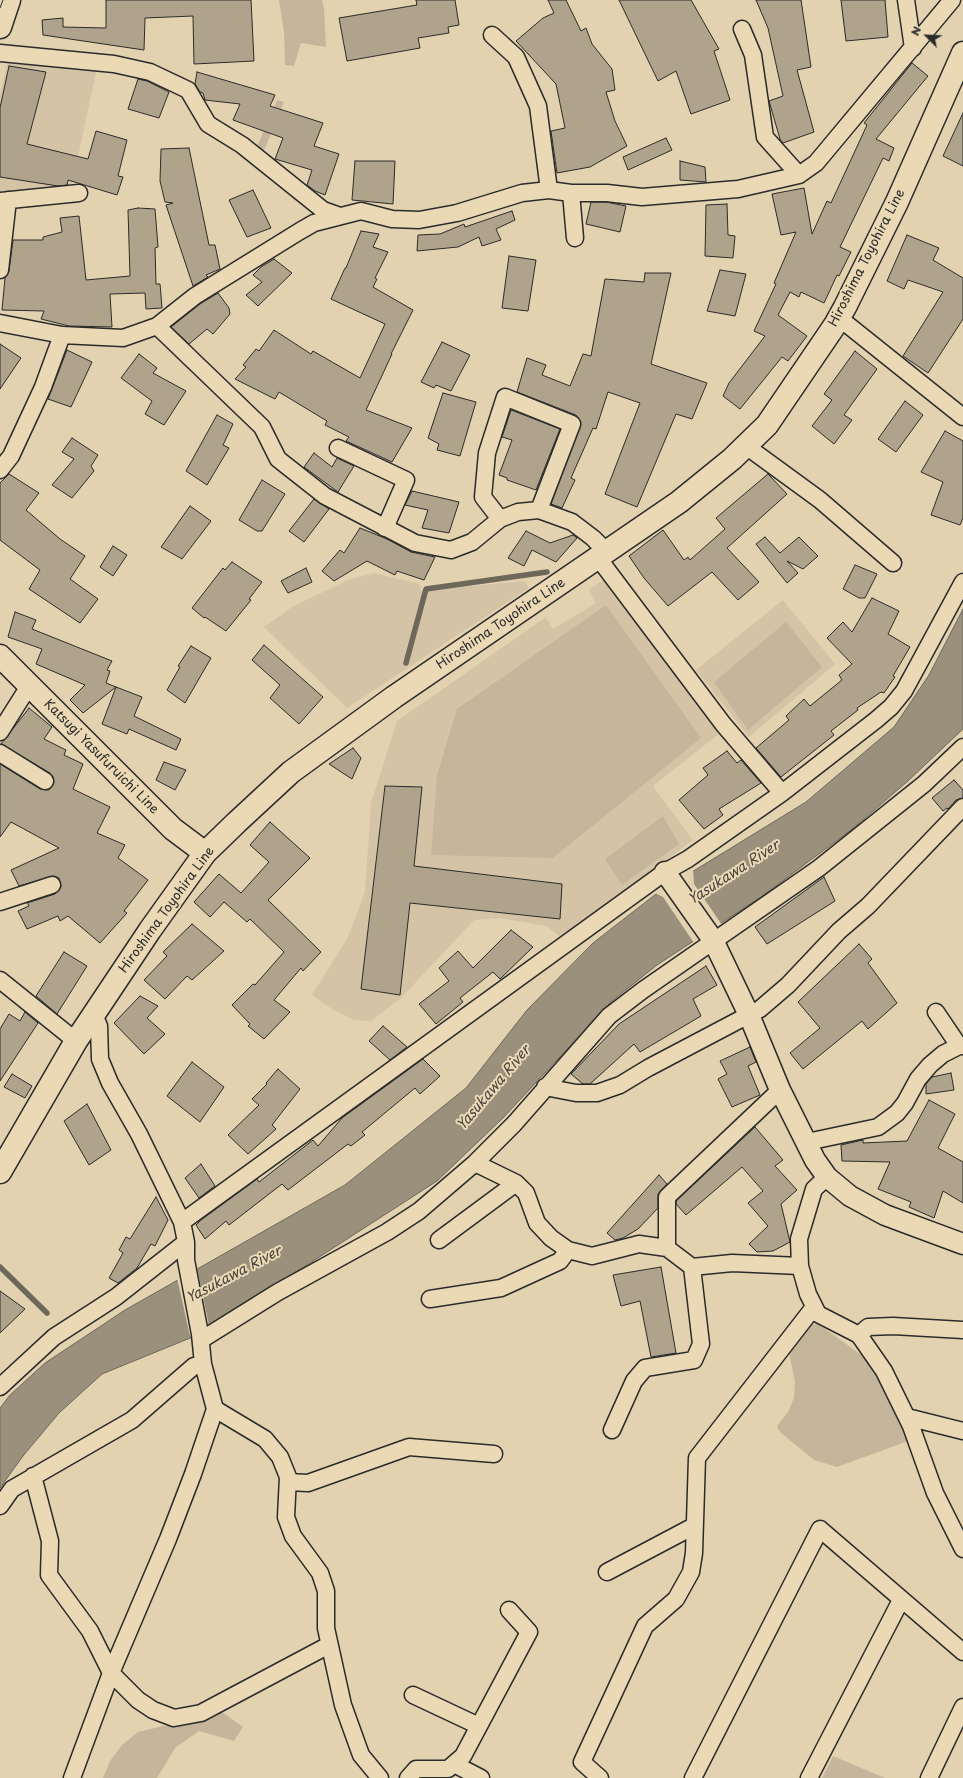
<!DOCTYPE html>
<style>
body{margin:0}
#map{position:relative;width:963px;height:1778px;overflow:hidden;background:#e3d2b0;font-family:"Playpen Sans",sans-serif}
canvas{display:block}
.north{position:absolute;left:907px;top:16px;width:40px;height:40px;-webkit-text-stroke:3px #ebd9b6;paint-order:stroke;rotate:294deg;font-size:11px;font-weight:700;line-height:16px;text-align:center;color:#2b2b2b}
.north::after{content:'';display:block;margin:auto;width:14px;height:18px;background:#2b2b2b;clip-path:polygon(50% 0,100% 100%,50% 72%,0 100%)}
</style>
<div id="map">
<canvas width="963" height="1778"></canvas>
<div class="north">N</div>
</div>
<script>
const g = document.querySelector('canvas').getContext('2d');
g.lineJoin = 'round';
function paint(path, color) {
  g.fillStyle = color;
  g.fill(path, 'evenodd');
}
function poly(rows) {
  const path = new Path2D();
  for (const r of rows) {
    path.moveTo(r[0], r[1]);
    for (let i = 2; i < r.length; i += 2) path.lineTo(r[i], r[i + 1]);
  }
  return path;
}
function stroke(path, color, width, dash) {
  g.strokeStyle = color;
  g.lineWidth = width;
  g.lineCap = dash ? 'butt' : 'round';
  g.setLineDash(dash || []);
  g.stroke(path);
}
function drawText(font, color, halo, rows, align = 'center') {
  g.font = font + ' "Playpen Sans",sans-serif';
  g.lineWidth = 4;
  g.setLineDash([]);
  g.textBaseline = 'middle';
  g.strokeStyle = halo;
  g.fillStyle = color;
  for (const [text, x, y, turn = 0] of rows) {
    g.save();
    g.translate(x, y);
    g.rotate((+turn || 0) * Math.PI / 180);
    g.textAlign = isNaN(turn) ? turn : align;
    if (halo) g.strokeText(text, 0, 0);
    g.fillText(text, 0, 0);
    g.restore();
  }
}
paint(poly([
 [8,59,97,68,71,189,0,193,0,95],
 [374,573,420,584,421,591,524,581,529,588,347,708,264,627,292,607,348,580],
 [605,579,720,733,653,786,693,840,562,938,546,926,500,918,474,920,401,998,371,1021,354,1020,332,1009,312,995,347,939,365,892,371,803,397,721,546,617,553,629,596,603,589,590],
 [783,600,835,664,749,737,696,670]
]), '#d4c4a5');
paint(poly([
 [279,0,322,0,324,9,326,47,301,43,294,66,285,65,284,32],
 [277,100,284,102,263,153,256,149],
 [606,605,701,738,553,858,431,855,437,775,457,709],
 [786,622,822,667,748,730,714,682],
 [663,816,679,844,622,885,605,859],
 [818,1324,863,1356,876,1371,894,1404,908,1441,837,1467,814,1460,780,1432,777,1426,788,1412,794,1398,795,1382,789,1353,809,1325],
 [222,1712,243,1727,234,1741,199,1731,175,1748,157,1778,103,1778,110,1761,122,1745,138,1732],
 [833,1756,885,1778,822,1778]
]), '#c5b69b');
const water = poly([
 [963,609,963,729,908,781,851,830,761,897,657,965,612,1001,503,1118,437,1181,200,1334,102,1374,59,1413,23,1456,0,1488,0,1408,10,1395,45,1363,125,1310,345,1185,466,1088,527,1010,593,943,656,894,806,802,894,727,929,675,963,609]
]);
paint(water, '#9a907b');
stroke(water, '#6e685b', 1);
paint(poly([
 [693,869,694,884,722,925,694,943,663,897,655,893],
 [197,1267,209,1326,190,1336,177,1278]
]), '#e3d2b0');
stroke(poly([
 [406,663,426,589,547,572],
 [0,1267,47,1313]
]), '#6e685b', 5.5);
const building = poly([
 [106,0,251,0,254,61,194,64,193,16,145,18,144,50,43,35,42,20,63,18,63,27,106,28,106,0],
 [416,0,455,0,459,25,448,27,449,33,418,38,420,48,347,61,339,18,417,5,416,0],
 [548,0,566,0,581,31,586,28,592,44,612,69,615,90,606,92,615,121,627,146,590,167,557,173,551,131,565,128,556,84,516,41,543,18,554,13,548,0],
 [619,0,691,0,719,49,714,51,730,100,691,114,676,71,658,81,619,0],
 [756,0,801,0,811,67,797,70,814,132,783,143,780,139,769,101,783,96,768,28,756,0],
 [841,0,885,0,888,37,846,41,841,0],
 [912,63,928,76,876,139,894,148,889,161,883,158,840,247,851,252,839,276,837,275,824,303,801,292,799,297,790,292,778,315,807,336,788,361,782,357,740,409,723,396,729,383,765,336,754,331,776,284,774,283,796,232,781,235,772,194,804,188,812,234,827,201,831,203,867,125,864,123,912,63],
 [9,66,46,72,27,144,88,159,96,131,127,140,118,176,123,177,117,195,68,180,67,185,58,186,0,177,0,108,9,66],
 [197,72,275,95,270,106,323,123,314,146,339,154,325,195,315,191,307,185,312,170,275,159,283,138,233,120,240,104,205,100,203,93,200,92,195,84,197,72],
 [138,79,147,81,169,92,159,118,128,109,138,79],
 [963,113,963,166,943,156,963,113],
 [666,138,672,150,628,170,623,157,666,138],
 [189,148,209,245,215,245,220,269,206,275,208,277,193,286,166,205,173,203,165,202,160,181,161,149,189,148],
 [355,161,395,161,393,204,352,200,355,161],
 [680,161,705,167,706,182,680,180,680,161],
 [253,190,271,228,247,237,229,200,253,190],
 [591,202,606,202,626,206,620,232,586,224,591,202],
 [727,204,728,235,735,236,733,258,705,256,706,205,727,204],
 [138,208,155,209,158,247,155,248,156,284,160,284,162,308,146,309,145,293,110,294,112,327,69,326,41,319,44,311,2,310,5,278,9,271,13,240,43,240,43,237,62,232,60,218,79,216,86,280,130,276,128,210,138,208],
 [512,211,515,220,496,229,501,240,482,246,479,237,458,247,417,251,418,235,440,234,464,224,465,227,512,211],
 [361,231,379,234,373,247,388,252,375,278,377,279,373,287,413,310,391,354,392,354,366,410,412,428,392,462,346,441,349,437,325,425,327,421,279,392,275,399,235,379,246,367,243,365,256,349,259,351,274,330,311,354,313,351,360,378,385,324,331,299,345,268,346,268,361,231],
 [907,235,939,248,933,260,963,278,963,319,928,373,903,356,943,292,908,280,904,289,887,281,907,235],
 [509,256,536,260,528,311,502,308,509,256],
 [274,259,292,273,258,306,246,295,262,282,253,275,261,267,274,259],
 [720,270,746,274,735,316,707,311,720,270],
 [645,273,671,273,651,364,707,383,692,419,676,414,637,507,605,494,640,403,608,392,596,429,593,428,571,478,575,480,562,508,551,504,581,422,576,415,517,392,527,358,546,365,542,375,570,386,583,354,591,356,605,279,644,282,645,273],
 [218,293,229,308,230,314,213,334,207,329,189,344,171,327,200,304,218,293],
 [442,342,470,355,451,391,436,385,434,388,421,382,442,342],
 [0,344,21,358,0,389,0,344],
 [67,350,92,362,71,407,48,399,67,350],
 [855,351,877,369,844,415,852,420,834,444,812,426,832,400,824,394,855,351],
 [139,354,157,368,153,373,186,391,164,425,145,414,152,401,121,378,139,354],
 [443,393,476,402,460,456,437,450,439,444,428,438,443,393],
 [905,401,923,415,896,452,878,439,905,401],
 [511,410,560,429,536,490,507,480,507,478,499,475,512,440,502,437,511,410],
 [217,415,233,424,223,445,229,448,207,485,186,471,217,415],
 [945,431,963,441,963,518,960,525,931,515,943,482,921,472,945,431],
 [72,438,98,455,91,466,94,471,72,498,52,485,74,459,62,452,72,438],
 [314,453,332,467,337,458,354,466,338,492,304,467,314,453],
 [9,474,39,493,26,510,60,539,85,556,70,579,98,599,80,623,29,589,40,570,0,540,0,483,9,474],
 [768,474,787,494,727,548,759,582,738,600,712,572,668,606,644,578,629,556,663,530,684,560,688,557,690,560,725,529,716,518,768,474],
 [262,480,285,494,262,531,257,531,239,520,262,480],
 [412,491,459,502,449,533,422,528,428,510,405,505,412,491],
 [314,499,329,509,304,542,289,531,314,499],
 [190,506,211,521,182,559,161,547,190,506],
 [360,528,387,539,411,552,435,557,424,580,397,571,395,575,367,561,334,581,322,571,340,550,344,553,360,528],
 [526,531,550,543,573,535,577,538,556,562,532,550,524,566,508,558,526,531],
 [765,537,780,553,799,537,818,556,803,569,787,561,798,573,787,583,756,544,765,537],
 [113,546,127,555,113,576,100,567,113,546],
 [232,562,262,582,249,599,251,600,226,631,205,617,204,618,192,608,223,568,225,570,232,562],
 [855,565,877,574,865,598,859,598,843,589,855,565],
 [306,568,312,582,288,593,281,581,306,568],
 [872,598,899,611,888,634,910,647,893,676,895,677,884,693,881,692,857,708,858,710,831,731,834,735,781,777,756,748,789,720,786,716,804,699,810,706,842,680,839,675,852,664,827,638,843,622,852,632,872,598],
 [15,612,36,620,32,629,112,661,107,670,110,671,106,683,116,687,83,713,70,700,85,685,36,664,42,649,8,637,15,612],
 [264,645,323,697,299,724,270,698,280,685,252,660,264,645],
 [191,646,211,658,185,703,167,690,180,667,178,666,191,646],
 [116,687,142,697,134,716,181,739,176,750,129,729,127,734,102,724,116,687],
 [29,708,52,727,44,739,66,750,64,755,83,764,73,789,110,807,97,833,125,845,118,858,148,880,124,911,127,913,100,943,68,916,60,921,58,916,27,929,18,911,29,906,27,903,55,894,61,887,59,878,54,876,19,886,11,870,59,848,11,822,0,837,0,764,40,789,49,790,54,782,50,773,1,744,29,708],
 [353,748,361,758,352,779,329,764,353,748],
 [727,751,737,763,741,760,761,783,719,809,723,815,704,829,679,800,708,775,703,768,727,751],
 [164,762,186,770,175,790,156,780,164,762],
 [954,780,963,790,963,798,956,800,948,809,947,808,943,811,932,798,954,780],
 [385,786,422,787,414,866,562,884,560,919,410,903,400,995,361,989,385,786],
 [270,822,310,858,268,900,321,952,303,971,301,968,274,1000,290,1012,264,1039,248,1026,250,1024,232,1005,253,984,255,985,284,952,250,919,247,922,224,902,210,917,194,902,219,874,241,893,269,862,250,845,270,822],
 [824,877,835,901,767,944,755,927,824,877],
 [192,924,224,951,192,980,187,976,165,999,144,980,167,956,163,952,192,924],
 [511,930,533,947,500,979,493,972,460,998,463,1002,436,1024,419,1004,449,981,439,968,458,951,473,968,511,930],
 [859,944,872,959,868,963,897,1003,868,1029,862,1021,803,1069,790,1053,820,1028,798,1002,859,944],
 [64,952,87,966,57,1014,36,996,64,952],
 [706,966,717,985,693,999,701,1016,640,1052,634,1044,590,1084,583,1084,571,1074,619,1024,706,966],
 [140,996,158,1006,147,1018,165,1034,144,1054,114,1023,140,996],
 [25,1012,38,1023,0,1081,0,1029,9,1014,20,1021,25,1012],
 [383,1026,407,1047,390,1060,369,1041,383,1026],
 [750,1047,756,1062,748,1066,760,1095,732,1107,718,1079,727,1074,720,1061,750,1047],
 [423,1059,440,1076,420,1094,415,1088,362,1132,365,1135,351,1146,348,1144,288,1190,282,1184,229,1225,226,1221,205,1239,196,1225,201,1220,257,1179,259,1182,313,1140,318,1146,342,1118,423,1059],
 [192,1062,224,1087,200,1122,167,1096,192,1062],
 [278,1069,300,1089,272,1125,276,1129,248,1154,228,1135,259,1105,252,1099,267,1084,266,1083,278,1069],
 [951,1073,954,1090,926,1094,926,1084,932,1077,951,1073],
 [12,1074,32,1086,25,1098,4,1087,12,1074],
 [929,1100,955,1114,938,1148,963,1162,963,1203,943,1191,934,1218,909,1207,911,1202,878,1189,890,1162,842,1161,841,1145,863,1140,863,1143,907,1141,929,1100],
 [87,1104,111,1150,89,1165,64,1121,87,1104],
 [755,1127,783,1160,775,1166,797,1190,781,1204,790,1242,773,1251,757,1252,749,1244,768,1226,748,1203,763,1191,742,1167,686,1215,676,1204,676,1201,755,1127],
 [201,1164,215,1186,199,1198,185,1178,201,1164],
 [659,1175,667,1184,658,1194,658,1208,638,1229,623,1238,615,1240,607,1233,659,1175],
 [156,1197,168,1220,155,1246,151,1244,137,1268,118,1283,109,1278,123,1253,119,1250,126,1237,130,1239,156,1197],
 [661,1267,676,1353,651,1357,640,1301,621,1306,613,1275,661,1267],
 [0,1291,25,1309,0,1333,0,1291]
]);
paint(building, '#b0a38b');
stroke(building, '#2b2b2b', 1);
const minor = poly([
 [906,0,913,48],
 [742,29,753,55,765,137,799,175],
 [492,35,516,57,538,106,549,190],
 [0,53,114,64,150,72,188,90,208,124,242,145,323,210,340,216],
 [571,193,575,238],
 [0,201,79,193],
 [0,270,8,200],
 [0,323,62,335,123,338,157,326,195,296,300,231,314,223,361,211,392,219,419,220,457,213,522,193,549,190,571,193,607,193,642,197,738,189,799,175,816,163,952,0],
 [848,325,963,417],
 [157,326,262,427,278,459,325,496,415,543,451,550,472,542,500,519,518,512,539,510,572,522,593,538,600,545,600,558,605,567,723,724,782,793],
 [746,446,820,500,893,563],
 [338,448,406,480,385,528],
 [0,470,11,456,43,387,62,335],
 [500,519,483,497,487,453,505,397,572,424,539,510],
 [0,732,29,686],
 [0,753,45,781],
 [0,902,52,885],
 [0,980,76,1041],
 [936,1012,959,1046],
 [545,1087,576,1093,597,1093,620,1085,648,1068,760,1009,788,985,839,931,868,906,963,807],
 [807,1142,878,1127,897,1113,905,1103,918,1079,930,1065,943,1054,959,1046,963,1046],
 [475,1163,516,1183,526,1193,537,1223,551,1238,568,1250,592,1256,639,1244,667,1248,692,1267,732,1263,800,1266],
 [827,1177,814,1189,799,1239,800,1266,808,1294,818,1314,859,1335,884,1371,911,1426,935,1493,963,1549],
 [182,1222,665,872,688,859,782,793,876,720,891,707,904,691,963,582],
 [439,1240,516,1183],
 [667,1248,667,1197,780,1090],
 [430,1299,501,1288,560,1261,568,1250],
 [859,1335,868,1327,893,1326,963,1330],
 [201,1340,278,1292,387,1232,419,1211,475,1163,514,1124,609,1016,643,990,819,868,924,784,963,747],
 [0,1387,54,1337,116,1297,186,1242],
 [215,1409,265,1439,280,1457,288,1477,286,1517,293,1536,320,1573,326,1591,326,1628,343,1705,361,1755,380,1778],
 [907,1417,963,1431],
 [612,1430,634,1381,645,1368,694,1360,701,1344,692,1267],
 [33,1476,50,1541,49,1575,90,1631,111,1673,138,1700,153,1710,174,1718,201,1713,329,1645],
 [288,1482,308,1483,409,1447,494,1454],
 [0,1506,12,1489,132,1420,194,1366,203,1364],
 [607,1572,694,1526],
 [413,1695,479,1726],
 [454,1764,481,1778],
 [72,1778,111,1673,168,1539,193,1474,215,1409,203,1364,200,1334,186,1260,186,1242,182,1222,139,1134,110,1083,100,1059,99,1026,94,1015],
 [408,1778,416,1769,448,1769,463,1756,529,1632,509,1610],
 [600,1778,582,1762,645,1626,676,1599,691,1572,694,1553,697,1458,814,1307],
 [693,1778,820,1529,963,1652],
 [809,1778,901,1600],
 [929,1778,963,1707]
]);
const tertiary = poly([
 [665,872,713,940,749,1015,780,1090,815,1160,827,1177,850,1196,885,1215,963,1244]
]);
const secondary = poly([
 [0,656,173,829,205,853]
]);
const primary = poly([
 [0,27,9,0],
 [0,1172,76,1041,150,930,205,853,237,822,291,772,394,697,679,502,732,459,767,425,835,325,845,307,897,202,963,53]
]);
stroke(minor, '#2b2b2b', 19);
stroke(tertiary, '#2b2b2b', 23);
stroke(secondary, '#2b2b2b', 25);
stroke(primary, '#2b2b2b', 25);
stroke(minor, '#ebd9b6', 16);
stroke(tertiary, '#ebd9b6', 20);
stroke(secondary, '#ebd9b6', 22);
stroke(primary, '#ebd9b6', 22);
stroke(poly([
 [0,8,3,0]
]), '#2b2b2b', 1);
drawText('13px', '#2b2b2b', '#ebd9b6', [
 ["Hiroshima Toyohira Line",867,258,-63],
 ["Hiroshima Toyohira Line",501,624,-34],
 ["Katsugi Yasufuruichi Line",101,757,45],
 ["Hiroshima Toyohira Line",167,910,-54]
]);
drawText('italic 14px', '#47443f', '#ebd9b6', [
 ["Yasukawa River",734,873,-33],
 ["Yasukawa River",494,1088,-50],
 ["Yasukawa River",234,1275,-28]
]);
</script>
